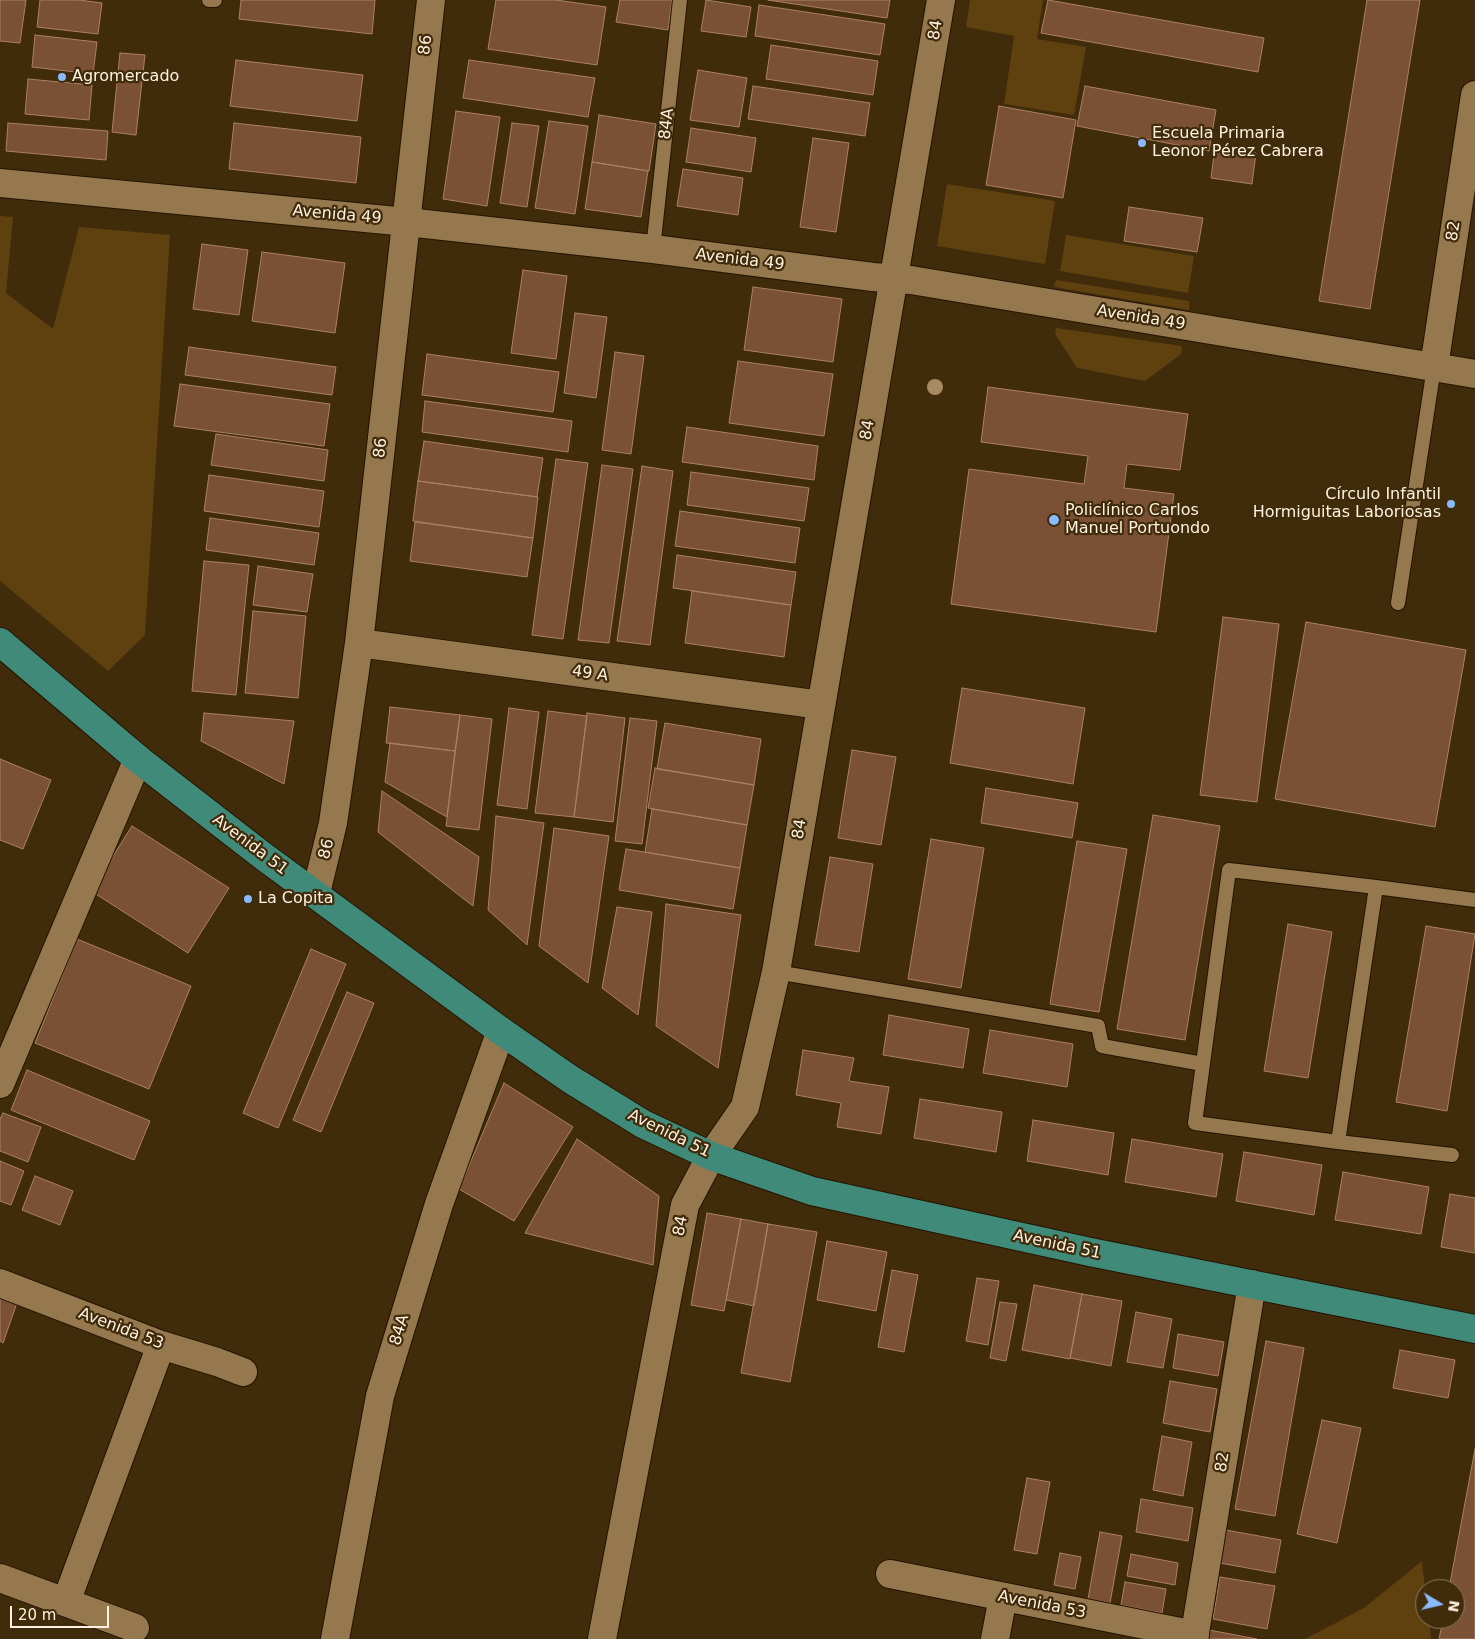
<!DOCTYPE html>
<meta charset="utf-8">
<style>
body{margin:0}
#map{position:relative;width:1475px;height:1639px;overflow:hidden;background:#402b0b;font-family:"DejaVu Sans",sans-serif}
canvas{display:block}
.north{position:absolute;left:1415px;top:1579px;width:50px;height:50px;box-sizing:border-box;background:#402b0b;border:1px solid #8c7a60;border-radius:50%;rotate:99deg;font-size:14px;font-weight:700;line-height:20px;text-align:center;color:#fef1df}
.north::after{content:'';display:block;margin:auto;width:18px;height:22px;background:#88bafc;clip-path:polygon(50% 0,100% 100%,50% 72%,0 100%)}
.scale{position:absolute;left:10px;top:1606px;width:99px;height:22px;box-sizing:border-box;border:2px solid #fef1df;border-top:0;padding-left:6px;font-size:15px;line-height:18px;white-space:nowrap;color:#fef1df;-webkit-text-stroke:4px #402b0b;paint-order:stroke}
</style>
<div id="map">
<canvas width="1475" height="1639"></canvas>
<div class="north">N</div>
<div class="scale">20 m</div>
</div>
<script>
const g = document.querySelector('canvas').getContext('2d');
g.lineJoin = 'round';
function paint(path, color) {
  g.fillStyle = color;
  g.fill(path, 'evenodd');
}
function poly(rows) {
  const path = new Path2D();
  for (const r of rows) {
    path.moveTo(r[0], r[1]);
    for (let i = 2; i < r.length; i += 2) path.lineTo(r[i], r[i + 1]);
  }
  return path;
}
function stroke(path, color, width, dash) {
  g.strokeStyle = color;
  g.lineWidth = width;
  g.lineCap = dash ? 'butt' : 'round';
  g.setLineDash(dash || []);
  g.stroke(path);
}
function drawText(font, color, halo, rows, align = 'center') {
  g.font = font + ' "DejaVu Sans",sans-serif';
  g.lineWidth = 4.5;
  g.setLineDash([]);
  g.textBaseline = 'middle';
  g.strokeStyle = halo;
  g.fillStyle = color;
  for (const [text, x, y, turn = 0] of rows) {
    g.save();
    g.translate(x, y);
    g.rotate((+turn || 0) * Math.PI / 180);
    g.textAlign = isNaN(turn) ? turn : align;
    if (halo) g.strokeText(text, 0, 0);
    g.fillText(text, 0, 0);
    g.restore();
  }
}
paint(poly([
 [970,0,1043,0,1037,39,1086,47,1074,115,1004,104,1014,36,966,27],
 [947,184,1055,201,1045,264,937,246],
 [0,216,13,217,6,293,53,329,79,227,170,235,145,635,108,671,0,581],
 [1066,235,1194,256,1188,293,1060,271],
 [1056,280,1189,301,1189,310,1054,287],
 [1056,328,1182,346,1181,354,1145,381,1077,368,1055,334],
 [1422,1561,1425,1589,1425,1619,1429,1619,1431,1639,1305,1639,1364,1608]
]), '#5f4110');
const building = poly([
 [0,0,26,0,20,43,0,41,0,0],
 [40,0,79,0,102,3,98,34,37,27,40,0],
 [241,0,375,0,372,34,239,19,241,0],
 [496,0,556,0,606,7,597,65,488,49,496,0],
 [620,0,672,0,668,30,616,22,620,0],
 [706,0,751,7,746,37,701,31,706,0],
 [768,0,890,0,887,18,768,0],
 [1048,0,1264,38,1258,72,1041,33,1048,0],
 [1367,0,1420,0,1370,309,1319,301,1367,0],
 [759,5,885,24,880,55,755,36,759,5],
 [35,35,97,42,93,74,32,67,35,35],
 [771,45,878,61,873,95,766,79,771,45],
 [120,53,145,55,136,135,112,132,120,53],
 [236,60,363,75,357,121,230,106,236,60],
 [469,60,595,78,588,117,463,98,469,60],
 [698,70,747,78,739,127,690,120,698,70],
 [28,79,92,85,89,120,25,114,28,79],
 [753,86,870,103,865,136,748,119,753,86],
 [1085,86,1216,110,1209,151,1077,126,1085,86],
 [999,106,1076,120,1063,198,986,185,999,106],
 [456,111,500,117,487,206,443,199,456,111],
 [599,115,656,124,649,171,592,162,599,115],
 [549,121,588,126,575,214,535,208,549,121],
 [8,123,108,131,106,160,6,151,8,123],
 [234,123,361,137,356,183,229,169,234,123],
 [512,123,539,126,527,207,500,203,512,123],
 [691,128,756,138,751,172,686,162,691,128],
 [813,138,849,143,836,232,800,227,813,138],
 [1215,147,1256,153,1252,184,1211,178,1215,147],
 [592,162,648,171,641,217,585,209,592,162],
 [683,169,743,178,738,215,677,206,683,169],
 [1129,207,1203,218,1197,252,1124,241,1129,207],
 [202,244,248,250,239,315,193,309,202,244],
 [262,252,345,263,335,333,252,321,262,252],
 [523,270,567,276,556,359,511,353,523,270],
 [753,287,842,299,833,362,744,350,753,287],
 [575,313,607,317,596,398,564,393,575,313],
 [189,347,336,367,332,395,185,375,189,347],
 [615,352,644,356,631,454,602,450,615,352],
 [427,354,559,372,553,412,422,395,427,354],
 [738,361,833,374,824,436,729,423,738,361],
 [180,384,330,404,324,446,174,426,180,384],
 [988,387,1188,414,1180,470,1127,464,1124,488,1174,494,1156,632,951,604,969,469,1084,484,1088,456,981,442,988,387],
 [425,401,572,421,568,452,422,432,425,401],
 [687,427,818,446,814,480,682,462,687,427],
 [216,434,328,450,324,481,211,465,216,434],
 [424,441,543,458,537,497,418,481,424,441],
 [556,459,588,463,563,639,532,635,556,459],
 [602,465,633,469,609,643,578,640,602,465],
 [642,466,673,471,650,645,617,641,642,466],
 [691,472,809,488,804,521,687,505,691,472],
 [209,475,324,491,319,527,204,511,209,475],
 [418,481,538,497,533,538,413,521,418,481],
 [680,511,800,528,795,563,675,546,680,511],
 [210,518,319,533,314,565,206,550,210,518],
 [415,522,533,538,527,577,410,561,415,522],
 [677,555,796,572,791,605,673,588,677,555],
 [204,561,249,565,236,695,192,691,204,561],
 [258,566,313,574,307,612,253,605,258,566],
 [692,591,791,605,784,657,685,643,692,591],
 [253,611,306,616,298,698,245,693,253,611],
 [1223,617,1279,624,1257,802,1200,795,1223,617],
 [1306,622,1466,650,1435,827,1275,799,1306,622],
 [962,688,1085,708,1073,784,950,763,962,688],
 [390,707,460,715,455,751,386,743,390,707],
 [509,708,539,712,527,809,497,805,509,708],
 [548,711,587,716,574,817,535,813,548,711],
 [204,713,294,721,284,784,201,741,204,713],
 [587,713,625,718,613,822,574,817,587,713],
 [460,715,492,719,479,830,446,826,460,715],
 [630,718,657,721,642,844,615,841,630,718],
 [665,723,761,739,754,785,657,769,665,723],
 [390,743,455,751,447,817,385,782,390,743],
 [852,750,896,757,881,845,838,838,852,750],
 [0,759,51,780,23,849,0,840,0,759],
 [655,768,754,785,747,825,648,808,655,768],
 [986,788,1078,803,1072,838,981,823,986,788],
 [382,791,479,857,473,906,378,832,382,791],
 [652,809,747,825,740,868,645,852,652,809],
 [1153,815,1220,826,1185,1040,1117,1029,1153,815],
 [496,816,544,823,527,945,488,910,496,816],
 [132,826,229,888,188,953,91,891,132,826],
 [554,828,609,836,588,983,539,946,554,828],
 [931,839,984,848,961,988,908,979,931,839],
 [1077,841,1127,849,1099,1012,1050,1004,1077,841],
 [626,849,740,868,733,909,619,890,626,849],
 [830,857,873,864,859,952,815,945,830,857],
 [666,904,741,915,718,1068,656,1026,666,904],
 [617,907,652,912,638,1015,602,988,617,907],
 [1288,924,1332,932,1308,1078,1264,1071,1288,924],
 [1426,926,1475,934,1447,1111,1396,1102,1426,926],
 [77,939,191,986,149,1089,35,1043,77,939],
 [311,949,346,964,278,1128,243,1113,311,949],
 [347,992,374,1003,321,1132,293,1120,347,992],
 [889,1015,969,1029,963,1068,883,1055,889,1015],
 [990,1030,1073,1044,1067,1087,983,1073,990,1030],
 [803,1050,854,1058,849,1081,889,1087,881,1134,837,1127,841,1103,796,1095,803,1050],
 [27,1070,150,1121,134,1160,11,1110,27,1070],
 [504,1083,573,1127,514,1221,459,1189,504,1083],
 [920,1099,1002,1112,996,1152,914,1138,920,1099],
 [3,1113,41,1127,28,1162,0,1151,0,1119,3,1113],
 [1033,1120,1114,1133,1108,1175,1027,1161,1033,1120],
 [577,1139,659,1196,653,1265,525,1233,577,1139],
 [1132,1139,1223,1154,1216,1197,1125,1182,1132,1139],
 [1244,1152,1322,1165,1314,1215,1236,1201,1244,1152],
 [0,1161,24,1171,11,1205,0,1201,0,1161],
 [1343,1172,1429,1187,1421,1234,1335,1220,1343,1172],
 [35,1176,73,1191,60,1225,22,1210,35,1176],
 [1450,1194,1475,1198,1475,1253,1441,1247,1450,1194],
 [707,1213,741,1219,724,1311,691,1305,707,1213],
 [741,1219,768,1224,754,1306,726,1300,741,1219],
 [768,1224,817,1232,790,1382,741,1373,768,1224],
 [827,1241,887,1252,876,1311,817,1300,827,1241],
 [892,1270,918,1275,904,1352,878,1347,892,1270],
 [977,1278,999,1281,988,1345,966,1341,977,1278],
 [1034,1285,1082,1294,1070,1359,1022,1350,1034,1285],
 [0,1293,18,1300,3,1343,0,1341,0,1293],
 [1082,1294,1122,1301,1111,1366,1070,1358,1082,1294],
 [1000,1302,1017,1304,1006,1361,990,1358,1000,1302],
 [1136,1312,1172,1319,1163,1368,1127,1362,1136,1312],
 [1178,1334,1224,1342,1218,1376,1173,1368,1178,1334],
 [1266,1341,1304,1348,1275,1516,1235,1509,1266,1341],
 [1400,1350,1455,1360,1448,1398,1393,1388,1400,1350],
 [1170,1381,1217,1389,1210,1432,1163,1423,1170,1381],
 [1322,1420,1361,1428,1337,1543,1297,1534,1322,1420],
 [1162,1436,1192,1442,1183,1496,1153,1490,1162,1436],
 [1475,1449,1475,1639,1439,1639,1443,1619,1455,1619,1455,1589,1449,1589,1475,1449],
 [1027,1478,1050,1482,1037,1554,1014,1550,1027,1478],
 [1141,1499,1193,1508,1188,1541,1136,1532,1141,1499],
 [1226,1530,1281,1540,1275,1573,1220,1563,1226,1530],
 [1100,1532,1122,1536,1110,1603,1088,1599,1100,1532],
 [1060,1553,1081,1557,1075,1589,1054,1585,1060,1553],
 [1131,1554,1178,1563,1175,1585,1127,1576,1131,1554],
 [1220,1577,1275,1586,1267,1629,1213,1619,1220,1577],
 [1125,1582,1166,1589,1162,1613,1121,1605,1125,1582],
 [1209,1630,1257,1639,1207,1639,1209,1630]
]);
paint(building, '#7a5135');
stroke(building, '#ac8063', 1);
const service = poly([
 [209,0,215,0],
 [653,249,680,0],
 [1398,603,1434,367],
 [1376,887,1338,1142,1195,1123,1229,870,1376,887,1475,900],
 [776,972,1098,1026,1102,1046,1203,1064],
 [1338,1142,1452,1155]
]);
const minor = poly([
 [0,183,407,222,653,249,873,277,911,280,1475,374],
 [1434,367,1475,95],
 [359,643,821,705],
 [316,893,333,823,359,643,431,0],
 [0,1084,138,759],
 [0,1283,161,1345,217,1362,243,1372],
 [890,1574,1195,1635],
 [0,1578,135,1628],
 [66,1602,161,1345],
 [335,1639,380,1396,439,1204,501,1031],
 [602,1639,685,1205,711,1156,745,1107,776,972,941,0],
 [995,1639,1003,1597],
 [1194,1639,1252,1284]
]);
const primary = poly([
 [0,642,138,759,263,856,501,1031,570,1079,643,1124,711,1156,812,1191,1090,1252,1475,1329]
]);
stroke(service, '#231501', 16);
stroke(minor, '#231501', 30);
stroke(primary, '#231501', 30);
stroke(service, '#96784e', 14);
stroke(minor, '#96784e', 28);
stroke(primary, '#408a79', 28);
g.fillStyle = '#a78a60';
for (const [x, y] of [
 [935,387]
]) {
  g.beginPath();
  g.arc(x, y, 8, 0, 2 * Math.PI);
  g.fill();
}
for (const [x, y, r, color] of [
 [62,77,5,"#88bafc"],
 [1142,143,5,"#88bafc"],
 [1451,504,5,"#88bafc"],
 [1054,520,6,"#88bafc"],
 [248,899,5,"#88bafc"]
]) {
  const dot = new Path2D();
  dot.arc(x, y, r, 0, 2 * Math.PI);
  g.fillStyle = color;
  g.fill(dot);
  stroke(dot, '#402b0b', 2);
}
drawText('16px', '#fef1df', '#402b0b', [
 ["84",936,30,-81],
 ["86",426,45,-84],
 ["84A",667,124,-84],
 ["Avenida 49",337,215,5],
 ["82",1454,231,-81],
 ["Avenida 49",740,260,7],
 ["Avenida 49",1141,318,9],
 ["84",868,430,-80],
 ["86",381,448,-84],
 ["49 A",590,674,8],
 ["84",800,829,-81],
 ["Avenida 51",250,845,37],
 ["86",327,849,-76],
 ["Avenida 51",669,1134,26],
 ["84",681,1226,-79],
 ["Avenida 51",1057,1245,12],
 ["Avenida 53",121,1329,21],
 ["84A",400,1330,-73],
 ["82",1223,1462,-81],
 ["Avenida 53",1042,1605,11]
]);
drawText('16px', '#fef1df', '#402b0b', [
 ["Agromercado",72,77],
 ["Escuela Primaria",1152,134],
 ["Leonor Pérez Cabrera",1152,152],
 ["Círculo Infantil",1441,495,"right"],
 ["Hormiguitas Laboriosas",1441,513,"right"],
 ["Policlínico Carlos",1065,511],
 ["Manuel Portuondo",1065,529],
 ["La Copita",258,899]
], 'left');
</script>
